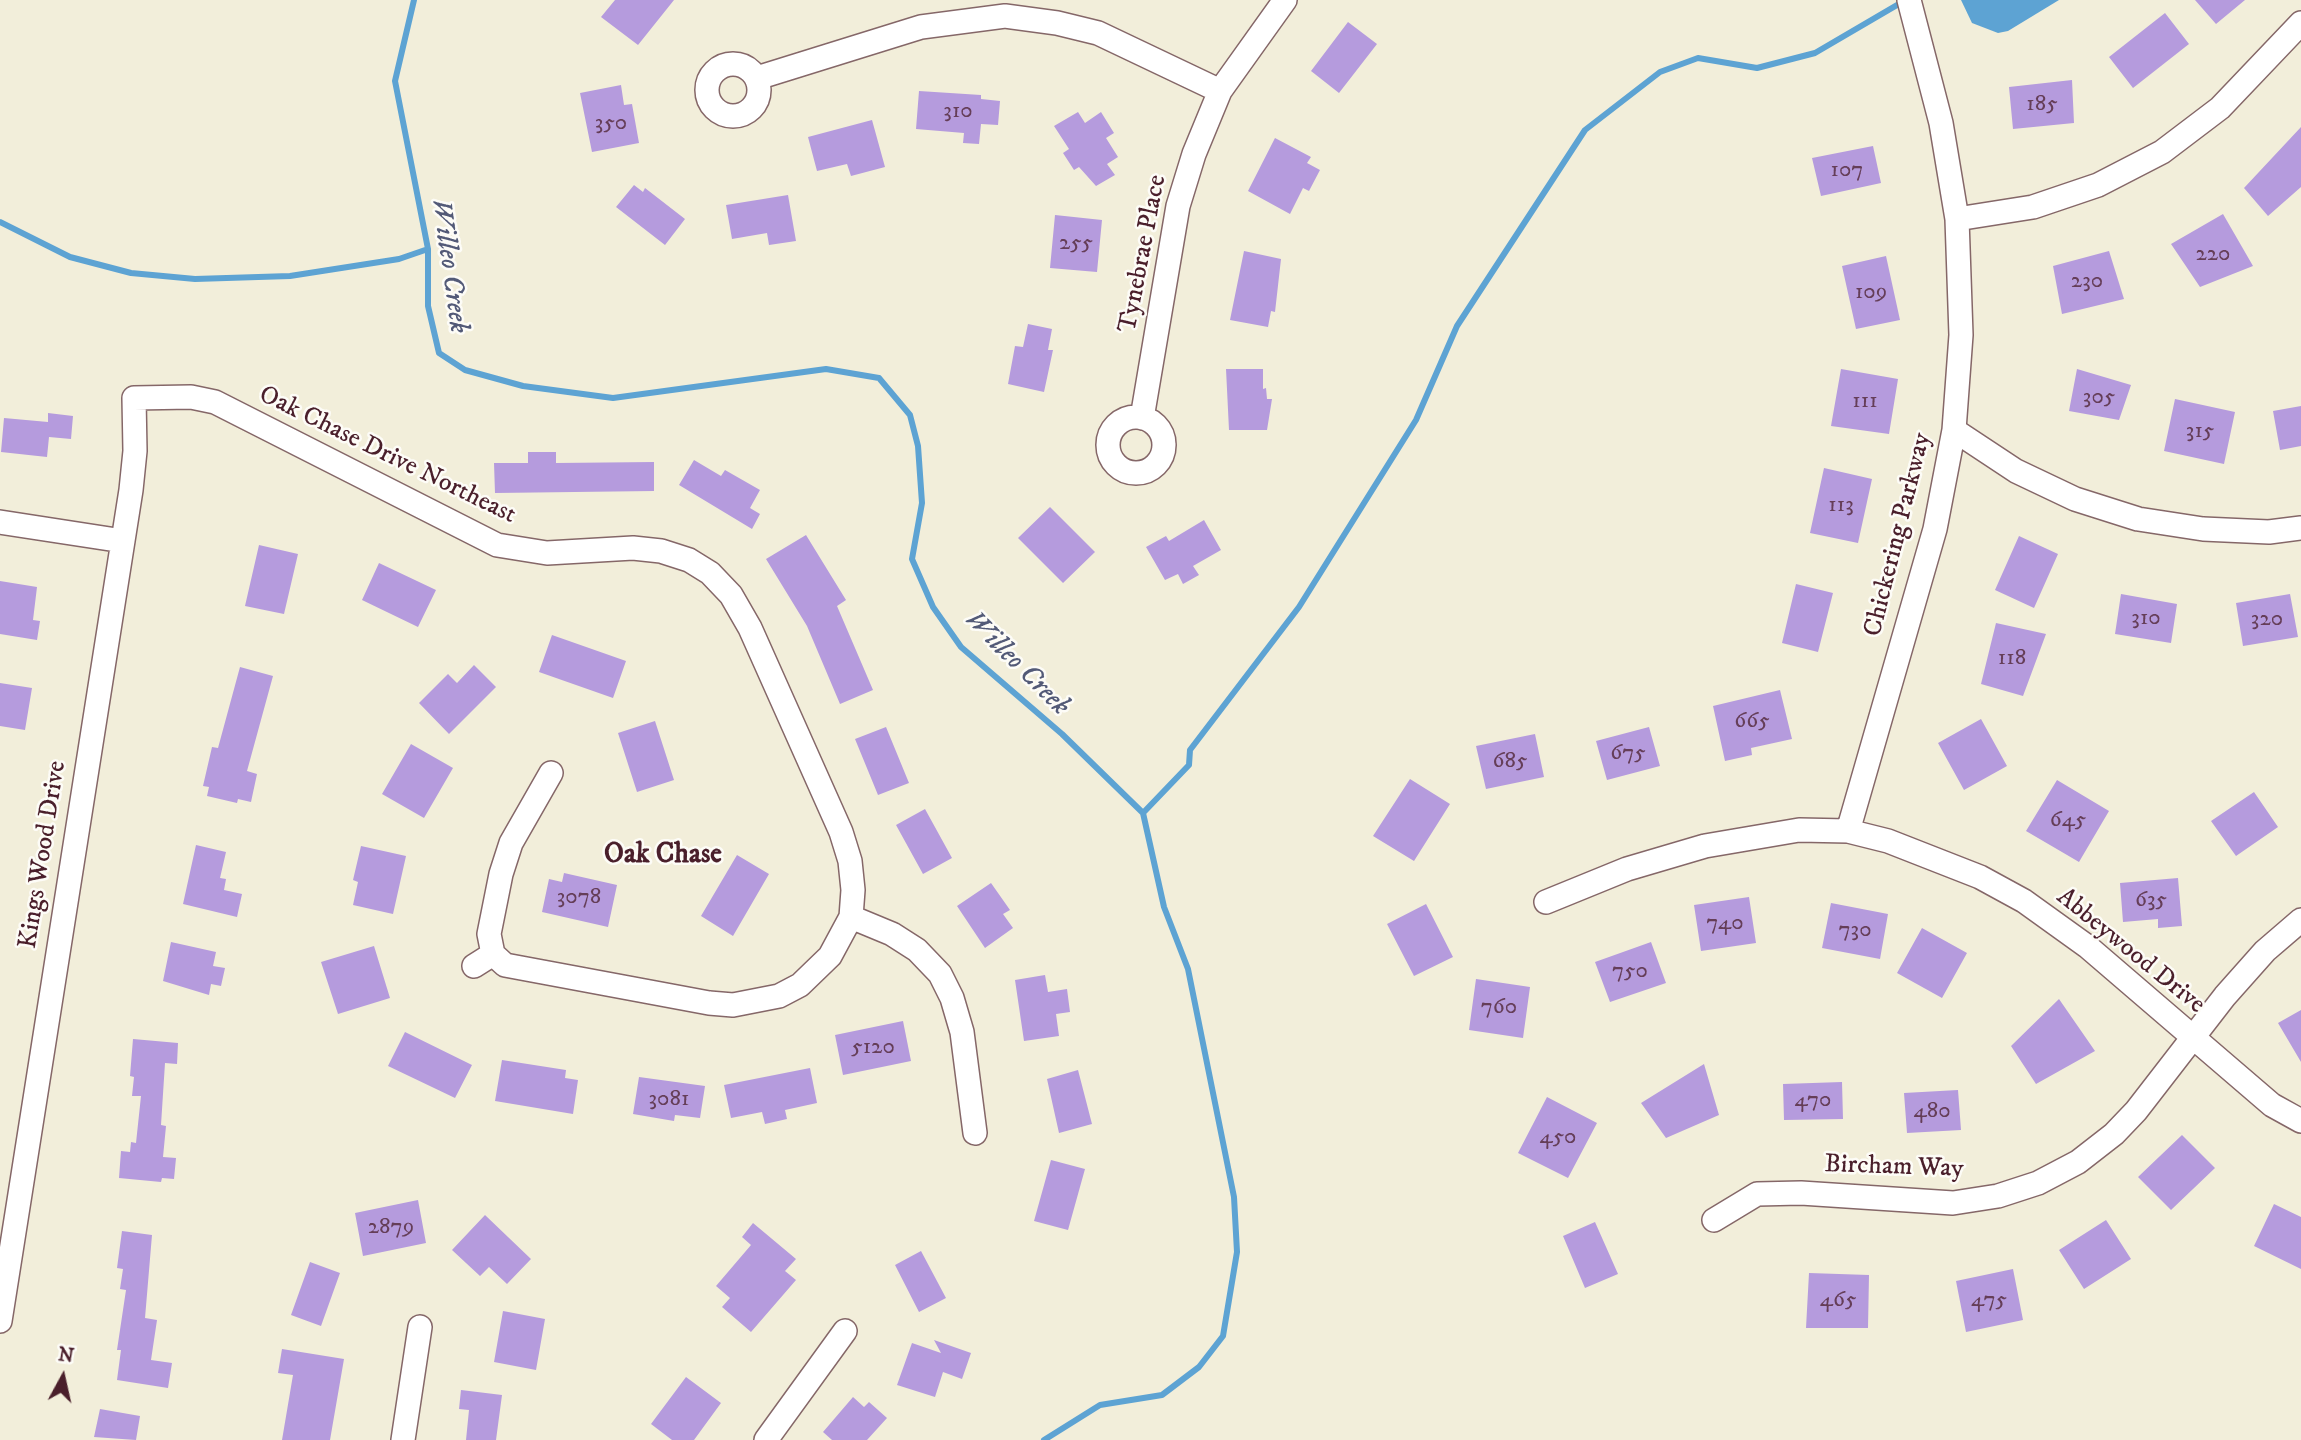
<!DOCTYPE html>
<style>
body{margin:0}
#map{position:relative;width:2301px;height:1440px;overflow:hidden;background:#f2eeda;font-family:"IM FELL DW Pica",serif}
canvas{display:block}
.north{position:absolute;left:28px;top:1342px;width:70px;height:70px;-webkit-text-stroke:5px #fdfcf7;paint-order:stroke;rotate:8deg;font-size:19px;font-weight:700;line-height:28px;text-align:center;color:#4a1f2b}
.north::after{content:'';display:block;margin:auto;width:24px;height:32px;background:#4a1f2b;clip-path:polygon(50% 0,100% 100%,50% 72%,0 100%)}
</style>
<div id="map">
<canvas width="2301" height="1440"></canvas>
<div class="north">N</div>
</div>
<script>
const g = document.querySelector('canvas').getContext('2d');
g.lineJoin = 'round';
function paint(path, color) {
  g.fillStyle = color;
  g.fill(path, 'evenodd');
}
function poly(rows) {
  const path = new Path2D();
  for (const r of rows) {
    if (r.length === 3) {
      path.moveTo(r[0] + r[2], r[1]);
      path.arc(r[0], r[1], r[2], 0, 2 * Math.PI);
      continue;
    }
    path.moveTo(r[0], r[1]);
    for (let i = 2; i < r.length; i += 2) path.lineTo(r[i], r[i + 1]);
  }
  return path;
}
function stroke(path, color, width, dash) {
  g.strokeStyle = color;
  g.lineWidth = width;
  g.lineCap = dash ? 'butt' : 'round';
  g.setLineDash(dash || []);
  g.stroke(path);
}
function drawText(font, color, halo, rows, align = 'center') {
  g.font = font + ' "IM FELL DW Pica",serif';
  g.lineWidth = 5;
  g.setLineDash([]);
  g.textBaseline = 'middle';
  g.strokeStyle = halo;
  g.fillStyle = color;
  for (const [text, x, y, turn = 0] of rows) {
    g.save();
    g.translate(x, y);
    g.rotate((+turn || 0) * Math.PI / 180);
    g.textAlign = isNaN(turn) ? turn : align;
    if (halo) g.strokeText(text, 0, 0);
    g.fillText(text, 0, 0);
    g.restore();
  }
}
paint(poly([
 [1961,0,2059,0,2008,31,1998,33,1972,23]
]), '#5da3d3');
stroke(poly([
 [414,0,395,81,428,249,428,306,439,353,465,370,523,386,613,398,826,369,879,378,910,415,918,446,922,503,912,559,933,607,961,647,1062,734,1143,813,1164,907,1188,969,1234,1197,1237,1252,1223,1336,1199,1367,1162,1395,1100,1405,1044,1440],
 [0,222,70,257,131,273,195,279,290,276,399,259,428,249],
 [1143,813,1189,765,1190,750,1299,607,1416,420,1457,326,1585,130,1660,72,1698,58,1757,68,1815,53,1904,1]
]), '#5da3d3', 6);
paint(poly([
 [615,0,674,0,638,45,601,17],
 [2195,0,2245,0,2216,24],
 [2165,13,2189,44,2133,88,2109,57],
 [1348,22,1377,44,1339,93,1311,71],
 [2072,80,2074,123,2013,129,2009,87],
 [621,85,624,105,632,104,639,143,592,152,580,93],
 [919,91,981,95,981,99,1000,101,998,125,981,124,979,144,963,143,964,133,916,129],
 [1078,112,1085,123,1101,112,1114,133,1106,138,1118,157,1107,164,1115,175,1096,186,1079,167,1074,170,1063,153,1069,149,1054,126],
 [872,120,885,167,851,176,847,164,817,171,808,137],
 [2301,127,2301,187,2268,216,2244,188],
 [1275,138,1311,157,1307,163,1320,170,1309,191,1303,188,1290,214,1248,191],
 [1873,146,1881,183,1821,196,1812,158],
 [634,185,643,192,645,188,685,219,665,245,616,207],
 [788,195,796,241,769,245,767,233,732,239,726,205],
 [2223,214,2253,266,2200,287,2171,244],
 [1055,215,1102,220,1097,272,1050,268],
 [1244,251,1281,259,1275,312,1271,311,1268,327,1230,320],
 [2109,251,2124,299,2062,314,2053,266],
 [1886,256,1900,320,1856,329,1842,266],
 [1028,324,1052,329,1048,350,1053,350,1044,392,1008,384,1015,346,1023,347],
 [1226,369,1263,369,1263,389,1266,388,1267,399,1272,399,1267,430,1229,430],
 [1841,369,1898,379,1889,434,1831,426],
 [2077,369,2131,385,2119,420,2069,411],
 [2175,399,2235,412,2224,464,2164,451],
 [2301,406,2301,446,2280,450,2273,411],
 [48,413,73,416,71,439,49,437,47,457,1,452,4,418,48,422],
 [528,452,556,452,556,463,654,462,654,491,495,493,494,463,528,463],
 [694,460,721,476,725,470,760,490,750,508,760,514,752,529,679,485],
 [1824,468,1872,479,1858,543,1810,533],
 [1050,507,1095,552,1063,583,1018,538],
 [1204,520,1221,550,1193,566,1199,575,1183,584,1178,574,1165,580,1146,547,1166,536,1169,541],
 [806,535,846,600,837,606,873,690,840,704,807,626,766,559],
 [2019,536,2058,554,2034,608,1995,590],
 [259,545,298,554,284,614,245,606],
 [379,563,436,590,418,627,362,600],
 [0,581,37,587,33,620,40,621,37,640,0,634],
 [1796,584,1833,593,1818,652,1782,643],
 [2121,594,2177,604,2171,643,2115,634],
 [2290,594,2298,637,2243,646,2236,603],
 [1996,623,2046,634,2023,696,1981,684],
 [552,635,626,661,613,698,539,672],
 [474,665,496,687,449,734,419,703,448,674,457,683],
 [240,667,273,676,247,771,257,774,251,802,238,799,237,803,207,796,209,787,203,786,212,747,218,748],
 [0,683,32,688,25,730,0,726],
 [1780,690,1792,739,1751,748,1752,755,1725,761,1713,706],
 [1981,719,2007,766,1964,790,1938,743],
 [655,721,674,780,637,792,618,733],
 [886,727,909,783,878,795,855,739],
 [1649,727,1660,766,1607,780,1596,741],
 [1535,734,1544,777,1486,789,1476,746],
 [411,744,453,768,424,818,382,794],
 [1410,779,1450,804,1414,861,1373,836],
 [2057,780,2109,811,2079,862,2026,831],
 [2254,792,2278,827,2236,856,2211,821],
 [925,809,952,858,923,874,896,825],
 [196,845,226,852,220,878,226,879,224,890,242,894,237,917,183,904],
 [361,846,406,856,393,914,353,905,358,882,353,880],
 [737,855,769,874,733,936,701,916],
 [564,873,617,885,608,927,542,912,549,879,562,882],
 [2178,878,2182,926,2158,928,2158,919,2123,922,2120,883],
 [991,883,1010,910,1003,914,1013,928,985,948,957,906],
 [1749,897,1756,943,1701,951,1694,905],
 [1831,903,1888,914,1880,959,1822,948],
 [1426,904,1453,957,1414,976,1387,924],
 [1922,928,1967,953,1942,998,1897,973],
 [171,942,216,952,213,966,225,968,221,986,211,984,209,995,163,981],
 [1651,942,1666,983,1610,1002,1595,962],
 [374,946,390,998,338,1014,321,962],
 [1045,975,1048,992,1067,989,1070,1012,1056,1014,1059,1036,1024,1041,1015,980],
 [1476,979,1530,987,1523,1038,1469,1030],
 [2059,999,2095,1051,2036,1084,2011,1046],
 [2301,1010,2301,1062,2278,1023],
 [903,1021,911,1061,843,1075,835,1035],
 [405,1032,472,1065,455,1098,388,1066],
 [133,1039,178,1043,177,1064,165,1063,161,1125,166,1126,163,1157,176,1158,174,1179,162,1178,161,1182,119,1178,121,1151,130,1152,131,1142,136,1143,141,1096,132,1096,134,1077,130,1076],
 [502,1060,566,1070,565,1078,578,1080,573,1114,495,1101],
 [1704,1064,1719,1115,1666,1138,1641,1103],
 [810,1068,817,1103,785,1110,787,1119,765,1124,762,1112,731,1118,724,1085],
 [1078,1070,1092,1124,1059,1133,1047,1079],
 [639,1077,705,1086,700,1118,675,1115,674,1121,633,1114],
 [1842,1082,1843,1119,1784,1120,1783,1084],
 [1958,1090,1961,1130,1907,1133,1904,1093],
 [1547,1097,1597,1123,1568,1178,1518,1153],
 [2182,1135,2215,1168,2171,1210,2138,1177],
 [1051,1160,1085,1169,1068,1230,1034,1221],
 [418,1200,426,1243,363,1256,355,1213],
 [2274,1204,2301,1217,2301,1269,2254,1246],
 [485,1215,531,1259,507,1284,489,1267,480,1276,452,1250],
 [2106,1220,2131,1259,2084,1289,2059,1250],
 [1595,1222,1618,1274,1585,1288,1563,1236],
 [753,1223,796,1259,785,1271,796,1280,751,1332,722,1307,730,1298,716,1286,751,1245,742,1237],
 [122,1231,152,1235,145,1318,157,1320,151,1360,172,1363,168,1388,117,1380,121,1350,117,1350,126,1290,120,1289,123,1269,117,1268],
 [921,1251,946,1298,919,1312,895,1265],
 [310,1262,340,1273,321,1326,291,1315],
 [2013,1269,2023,1320,1966,1332,1956,1281],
 [1809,1273,1869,1275,1868,1328,1806,1328],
 [503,1311,545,1319,536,1370,494,1362],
 [934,1340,971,1353,962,1379,943,1372,935,1397,897,1385,912,1343,941,1353],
 [282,1349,344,1359,330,1440,282,1440,293,1375,278,1373],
 [686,1377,721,1403,694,1440,672,1440,651,1424],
 [461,1390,502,1395,496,1440,466,1440,469,1410,459,1409],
 [853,1397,864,1407,869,1402,887,1418,867,1440,832,1440,823,1432],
 [100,1409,140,1416,136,1440,94,1437]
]), '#b59bdd');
const minor = poly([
 [733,90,26],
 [757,78,921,27,1005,16,1057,23,1098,33,1220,91],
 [1957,219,2033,207,2098,185,2162,152,2220,108,2301,23],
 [1136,445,28],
 [1142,418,1178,206,1194,154,1220,91,1285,0],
 [1954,430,2016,471,2075,499,2138,519,2203,529,2269,532,2301,528],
 [0,522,123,541],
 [1848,831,1935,529,1954,430,1961,335,1957,219,1941,123,1909,0],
 [1546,902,1627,869,1705,846,1799,830,1848,831,1888,841,1980,877,2024,901,2088,947,2272,1105,2301,1121],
 [851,917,892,934,917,950,940,974,952,998,962,1032,975,1133],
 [474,966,493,954],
 [1714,1220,1757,1194,1801,1193,1953,1203,1998,1196,2038,1183,2078,1162,2114,1134,2136,1111,2225,996,2265,951,2301,920],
 [0,1321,131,490,135,451,134,398,191,397,215,402,497,545,547,553,633,548,661,551,689,560,710,573,731,595,750,628,841,832,850,861,853,890,851,917,830,956,800,985,779,996,733,1005,709,1003,505,965,493,954,489,934,501,874,511,843,551,773],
 [403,1440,420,1327],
 [766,1440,845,1331]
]);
stroke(minor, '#856768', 26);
stroke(minor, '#fff', 23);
drawText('23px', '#653e58', null, [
 ["185",2042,105],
 ["310",958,112],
 ["350",611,124],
 ["107",1847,171],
 ["255",1076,244],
 ["220",2213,255],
 ["230",2087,282],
 ["109",1871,293],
 ["305",2099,398],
 ["111",1865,402],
 ["315",2200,432],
 ["113",1841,506],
 ["310",2146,619],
 ["320",2267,620],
 ["118",2012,659],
 ["665",1752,722],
 ["675",1628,754],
 ["685",1510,762],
 ["645",2068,821],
 ["3078",579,898],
 ["635",2151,901],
 ["740",1725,924],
 ["730",1855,931],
 ["750",1630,972],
 ["760",1499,1008],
 ["5120",873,1048],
 ["3081",669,1100],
 ["470",1813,1101],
 ["480",1932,1112],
 ["450",1558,1138],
 ["2879",391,1228],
 ["465",1838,1301],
 ["475",1989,1301]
]);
drawText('26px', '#4a1f2b', '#fdfcf7', [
 ["Tynebrae Place",1144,254,-79],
 ["Oak Chase Drive Northeast",387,456,26],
 ["Chickering Parkway",1899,535,-76],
 ["Kings Wood Drive",44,855,-81],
 ["Abbeywood Drive",2130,952,39],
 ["Bircham Way",1894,1168,2]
]);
drawText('italic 28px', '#535a77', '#fdfcf7', [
 ["Willeo Creek",448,266,82],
 ["Willeo Creek",1016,664,45]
]);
drawText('bold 28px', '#4a1f2b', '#fdfcf7', [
 ["Oak Chase",663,856]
]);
</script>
